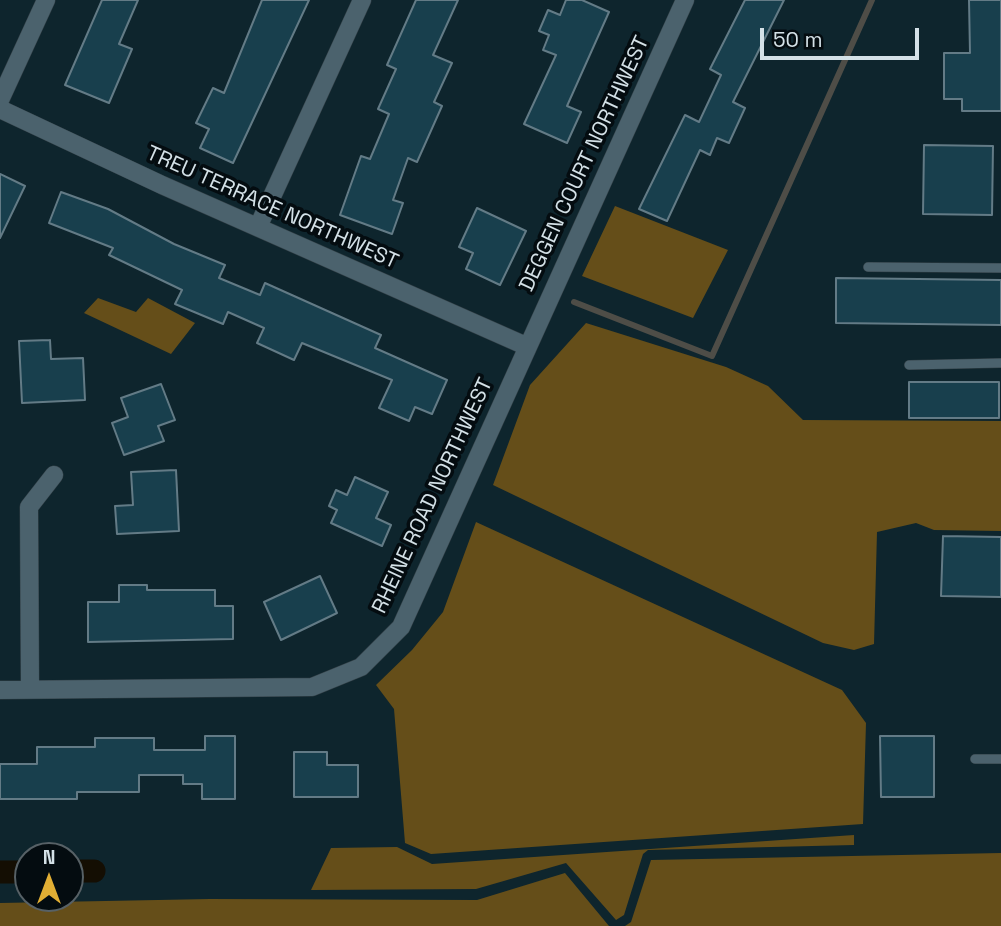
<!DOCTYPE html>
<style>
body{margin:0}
#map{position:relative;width:1001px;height:926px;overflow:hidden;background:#0e252d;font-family:"Space Grotesk",sans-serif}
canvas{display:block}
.north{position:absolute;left:14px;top:842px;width:70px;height:70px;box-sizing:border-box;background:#040c10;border:2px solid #576166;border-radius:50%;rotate:0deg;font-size:19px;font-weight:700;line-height:28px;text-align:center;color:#d4e1e7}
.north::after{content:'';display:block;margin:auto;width:24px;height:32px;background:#e2af34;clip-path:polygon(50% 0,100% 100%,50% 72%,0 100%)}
.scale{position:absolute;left:760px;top:28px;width:159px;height:32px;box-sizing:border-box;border:4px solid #d4e1e7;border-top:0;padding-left:9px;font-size:21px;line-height:24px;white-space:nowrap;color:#d4e1e7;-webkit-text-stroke:5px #040c10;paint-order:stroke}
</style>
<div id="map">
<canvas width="1001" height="926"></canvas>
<div class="north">N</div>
<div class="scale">50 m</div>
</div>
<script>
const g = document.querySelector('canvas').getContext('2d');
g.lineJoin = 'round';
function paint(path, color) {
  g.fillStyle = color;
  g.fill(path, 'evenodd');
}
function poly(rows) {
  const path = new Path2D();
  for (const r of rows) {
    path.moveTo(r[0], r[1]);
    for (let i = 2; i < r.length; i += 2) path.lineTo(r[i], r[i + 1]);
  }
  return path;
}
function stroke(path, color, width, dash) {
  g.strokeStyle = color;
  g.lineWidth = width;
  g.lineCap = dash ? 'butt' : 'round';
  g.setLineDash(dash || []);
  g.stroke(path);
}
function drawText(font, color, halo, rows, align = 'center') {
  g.font = font + ' "Space Grotesk",sans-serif';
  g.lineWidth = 7;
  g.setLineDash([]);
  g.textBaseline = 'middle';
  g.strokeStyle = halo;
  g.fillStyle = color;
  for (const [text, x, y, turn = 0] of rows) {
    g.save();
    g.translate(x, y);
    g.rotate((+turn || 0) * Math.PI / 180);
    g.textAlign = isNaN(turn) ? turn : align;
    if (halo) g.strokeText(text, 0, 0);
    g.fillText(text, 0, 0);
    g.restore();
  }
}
paint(poly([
 [615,206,728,250,693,318,582,276],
 [98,298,136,312,148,298,195,323,171,354,84,313],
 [586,323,726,367,768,386,803,420,1001,421,1001,531,934,530,916,523,877,532,874,644,854,650,823,643,493,485,530,385],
 [476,522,842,690,866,723,863,824,431,854,405,843,394,709,376,685,412,650,443,612],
 [854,835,854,845,648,850,643,854,624,915,616,920,566,863,476,889,311,890,331,848,397,847,432,864],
 [1001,853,1001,926,625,926,631,922,651,860],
 [565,873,609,926,0,926,0,903,210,899,477,900]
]), '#654e19');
stroke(poly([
 [574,302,712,356,872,0]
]), '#4e4d47', 6);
stroke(poly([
 [70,871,94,871],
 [0,872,28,872]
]), '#140e03', 23);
const building = poly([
 [102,0,138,0,119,44,132,49,109,103,65,85,102,0],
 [262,0,309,0,233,163,200,148,209,129,196,123,213,88,224,93,262,0],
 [416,0,458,0,433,55,452,63,434,102,442,106,417,162,408,158,393,200,403,203,392,234,340,215,361,156,370,159,389,114,378,109,396,69,387,65,416,0],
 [566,0,582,0,609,12,567,106,581,112,567,143,524,124,556,55,543,50,549,35,539,31,548,10,560,15,566,0],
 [745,0,784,0,733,102,745,108,729,143,717,138,710,155,700,150,667,221,639,209,685,115,699,122,721,75,710,69,745,0],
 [969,0,1001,0,1001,111,962,111,962,99,944,99,944,53,970,53,969,0],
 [924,145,993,146,992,215,923,214,924,145],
 [0,174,25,186,0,238,0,174],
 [61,192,108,209,174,244,225,265,219,278,260,295,265,283,381,335,375,348,447,380,432,414,415,407,409,421,379,408,392,380,302,343,294,360,257,343,264,328,228,312,223,324,175,304,182,290,109,255,113,248,49,223,61,192],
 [477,208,526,231,500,285,466,269,473,253,459,247,477,208],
 [836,278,1001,280,1001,325,836,323,836,278],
 [50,340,51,359,83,358,85,400,22,403,19,341,50,340],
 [909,382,999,382,999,418,909,418,909,382],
 [161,384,175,420,158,426,164,441,124,455,112,423,128,417,121,398,161,384],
 [176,470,179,531,117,534,115,506,133,505,131,472,176,470],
 [355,477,388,492,376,518,391,525,382,546,331,523,337,510,329,506,336,490,347,495,355,477],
 [943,536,1001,537,1001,597,941,596,943,536],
 [320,576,337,613,281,640,264,602,320,576],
 [119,585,147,585,147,590,215,590,215,606,233,606,233,639,88,642,88,602,119,602,119,585],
 [205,736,235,736,235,799,202,799,202,784,183,784,183,775,139,775,139,792,77,792,77,799,0,799,0,764,37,764,37,747,95,747,95,738,154,738,154,750,205,750,205,736],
 [880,736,934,736,934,797,881,797,880,736],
 [294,752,327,752,327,765,358,765,358,797,294,797,294,752]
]);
paint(building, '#183f4d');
stroke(building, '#637b86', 2);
const service = poly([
 [868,267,1001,268],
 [909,365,1001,363],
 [975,759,1001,759]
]);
const minor = poly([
 [0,100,46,0],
 [0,109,162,185,526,346],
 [258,227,362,0],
 [30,689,29,507,54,475],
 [0,690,312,687,361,667,401,627,685,0]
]);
stroke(service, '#334047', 10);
stroke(minor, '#334047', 19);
stroke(service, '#4b626d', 9);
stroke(minor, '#4b626d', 18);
drawText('21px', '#d4e1e7', '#040c10', [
 ["DEGGEN COURT NORTHWEST",585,164,-65],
 ["TREU TERRACE NORTHWEST",272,208,24],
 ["RHEINE ROAD NORTHWEST",433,496,-65]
]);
</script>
